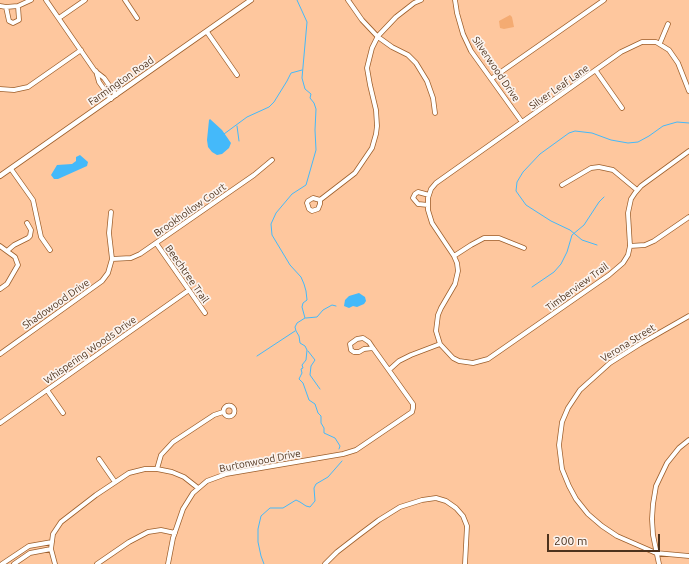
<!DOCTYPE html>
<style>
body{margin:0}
#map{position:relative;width:689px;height:564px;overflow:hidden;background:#fec79e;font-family:Ubuntu,sans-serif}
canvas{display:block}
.scale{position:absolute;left:547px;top:534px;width:113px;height:18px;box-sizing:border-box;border:2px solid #4d321c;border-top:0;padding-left:5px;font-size:12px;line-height:14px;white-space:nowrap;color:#4d321c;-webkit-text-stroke:3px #fbf3ee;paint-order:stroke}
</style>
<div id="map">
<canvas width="689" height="564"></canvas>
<div class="scale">200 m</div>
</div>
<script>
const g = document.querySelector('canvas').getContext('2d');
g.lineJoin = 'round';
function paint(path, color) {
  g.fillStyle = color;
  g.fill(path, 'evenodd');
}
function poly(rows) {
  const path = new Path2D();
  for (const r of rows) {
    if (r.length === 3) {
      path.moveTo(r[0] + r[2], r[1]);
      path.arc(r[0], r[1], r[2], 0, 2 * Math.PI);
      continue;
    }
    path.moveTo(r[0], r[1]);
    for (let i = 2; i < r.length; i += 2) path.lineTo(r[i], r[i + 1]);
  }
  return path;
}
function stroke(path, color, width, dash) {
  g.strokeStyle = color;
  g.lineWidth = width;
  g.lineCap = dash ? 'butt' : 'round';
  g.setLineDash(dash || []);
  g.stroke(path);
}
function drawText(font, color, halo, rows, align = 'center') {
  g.font = font + ' Ubuntu,sans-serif';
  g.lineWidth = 3.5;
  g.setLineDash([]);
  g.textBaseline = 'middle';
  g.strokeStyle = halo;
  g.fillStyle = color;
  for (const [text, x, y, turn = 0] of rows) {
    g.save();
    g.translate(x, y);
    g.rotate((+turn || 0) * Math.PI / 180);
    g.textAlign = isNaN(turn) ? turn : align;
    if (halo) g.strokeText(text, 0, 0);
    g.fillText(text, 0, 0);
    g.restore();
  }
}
paint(poly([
 [510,15,512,17,514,27,504,29,500,28,499,21]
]), '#f4ab72');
paint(poly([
 [210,119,222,130,231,143,229,148,222,154,217,155,212,152,208,147,207,140,209,120],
 [80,155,88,162,87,166,58,179,54,179,51,175,57,165,72,164,76,161,76,157],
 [359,293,365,297,366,301,364,304,357,307,353,306,349,308,344,306,345,300,349,296]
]), '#44b9fa');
stroke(poly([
 [297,0,307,22,302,78,305,89,311,94,310,98,314,103,316,109,315,130,316,150,306,185,292,194,276,213,271,224,272,235,290,265,301,277,304,284,306,291,307,300,303,303,302,307,305,318],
 [237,126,239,141],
 [224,134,247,117,269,107,274,102,287,81,291,73,302,70],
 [597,245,582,240,570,230,551,221,526,205,516,191,517,182,523,172,540,154,569,133,575,131,592,133,611,140,628,143,638,142,649,136,663,126,677,122,689,123],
 [532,287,554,272,561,264,567,252,572,235,584,225,599,202,604,197],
 [305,318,297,323,295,327,296,331,299,336,300,343,305,346,307,350,306,360,302,365,303,368,301,369,302,373,299,379,303,383,309,400,315,404,318,413,321,416,321,423,324,428,324,433,335,438,340,446,339,449],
 [306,318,317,317,323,310,332,305,336,306],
 [308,351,315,360,311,366,310,375,320,389],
 [257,356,295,331],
 [264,564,261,556,258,542,258,529,261,516,270,508,283,508,296,500,300,502,306,506,310,507,315,501,314,488,316,484,328,477,342,461]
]), '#44b9fa', 1);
const minor = poly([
 [46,0,95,71,104,78,116,95],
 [125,0,137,18],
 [348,0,362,20,378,37,392,47,408,55,416,63,427,81,433,98,435,113],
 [455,0,457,13,463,34,471,51,522,122],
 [0,6,6,7,18,6,31,0],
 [6,7,9,21,13,23,19,20,18,6],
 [59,18,85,0],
 [207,32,237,75],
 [660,43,668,24],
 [96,71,99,82,111,99],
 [596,71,622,108],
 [491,79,604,0],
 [0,89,14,90,28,87,81,50],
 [689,91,678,63,669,50,656,42,642,42,621,52,436,183,431,189,428,198,428,210,432,223,454,256,457,263,458,271,455,284,441,308,438,315,436,331,440,344,453,358,459,361,473,363,488,359,609,275,623,263,628,255,630,246,628,213,631,199,635,193,641,186,689,151],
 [11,169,33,200,41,237,50,250],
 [562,185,591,168,599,167,613,170,637,190],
 [320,200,320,204,318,209,312,211,309,209,307,203,308,201,313,198,320,200,355,173,372,148,376,134,377,126,376,110,370,85,367,68,372,48,378,36,396,17,414,3,421,0],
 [428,205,418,204,413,198,415,194,418,192,429,195],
 [156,243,205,313],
 [0,246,15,257,18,265,7,284,0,289],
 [630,246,645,245,654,241,689,217],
 [7,251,14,245,28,238,30,236,31,230,27,223],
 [454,256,471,245,484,238,499,238,524,248],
 [112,259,131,258,140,254,254,175,272,160],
 [689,316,640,344,610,363,580,390,568,408,562,422,559,445,562,469,569,486,576,499,588,514,602,526,617,536,656,553,689,556],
 [0,354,102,281,108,273,112,259,109,233,111,212],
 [389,370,399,361,411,355,440,344],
 [47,390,63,413],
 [229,411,5.5],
 [0,423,189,290],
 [99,459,115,482],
 [157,469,161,455,173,442,214,415,223,412],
 [2,564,29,546,52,542],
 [14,564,30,553,51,549],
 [55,564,51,549,53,534,61,522,96,495,129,473,145,469,157,469,172,472,184,477,198,488],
 [97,564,129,542,148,532,161,530,175,533],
 [168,564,173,538,183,509,193,493,207,481,226,474,343,454,356,450,412,412,413,408,413,404,373,348,364,349,359,352,354,352,351,350,350,344,357,339,363,338,369,342,373,348],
 [325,564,337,552,359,535,379,520,400,507,422,500,436,498,446,501,456,508,463,516,467,526,465,564],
 [659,564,653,535,652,519,653,504,656,486,667,463,679,448,689,440]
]);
const tertiary = poly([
 [0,176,251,0]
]);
stroke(minor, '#9d5f2c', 5.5);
stroke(tertiary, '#9d5f2c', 6);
stroke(minor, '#fff', 4);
stroke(tertiary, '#fff', 4.5);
drawText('10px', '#4d321c', '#fbf3ee', [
 ["Silverwood Drive",496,69,56],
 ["Farmington Road",121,81,-35],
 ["Silver Leaf Lane",559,87,-35],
 ["Brookhollow Court",190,210,-35],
 ["Beechtree Trail",187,274,55],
 ["Timberview Trail",577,287,-36],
 ["Shadowood Drive",56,304,-35],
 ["Verona Street",628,343,-32],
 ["Whispering Woods Drive",90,350,-35],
 ["Burtonwood Drive",260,461,-11]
]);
</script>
